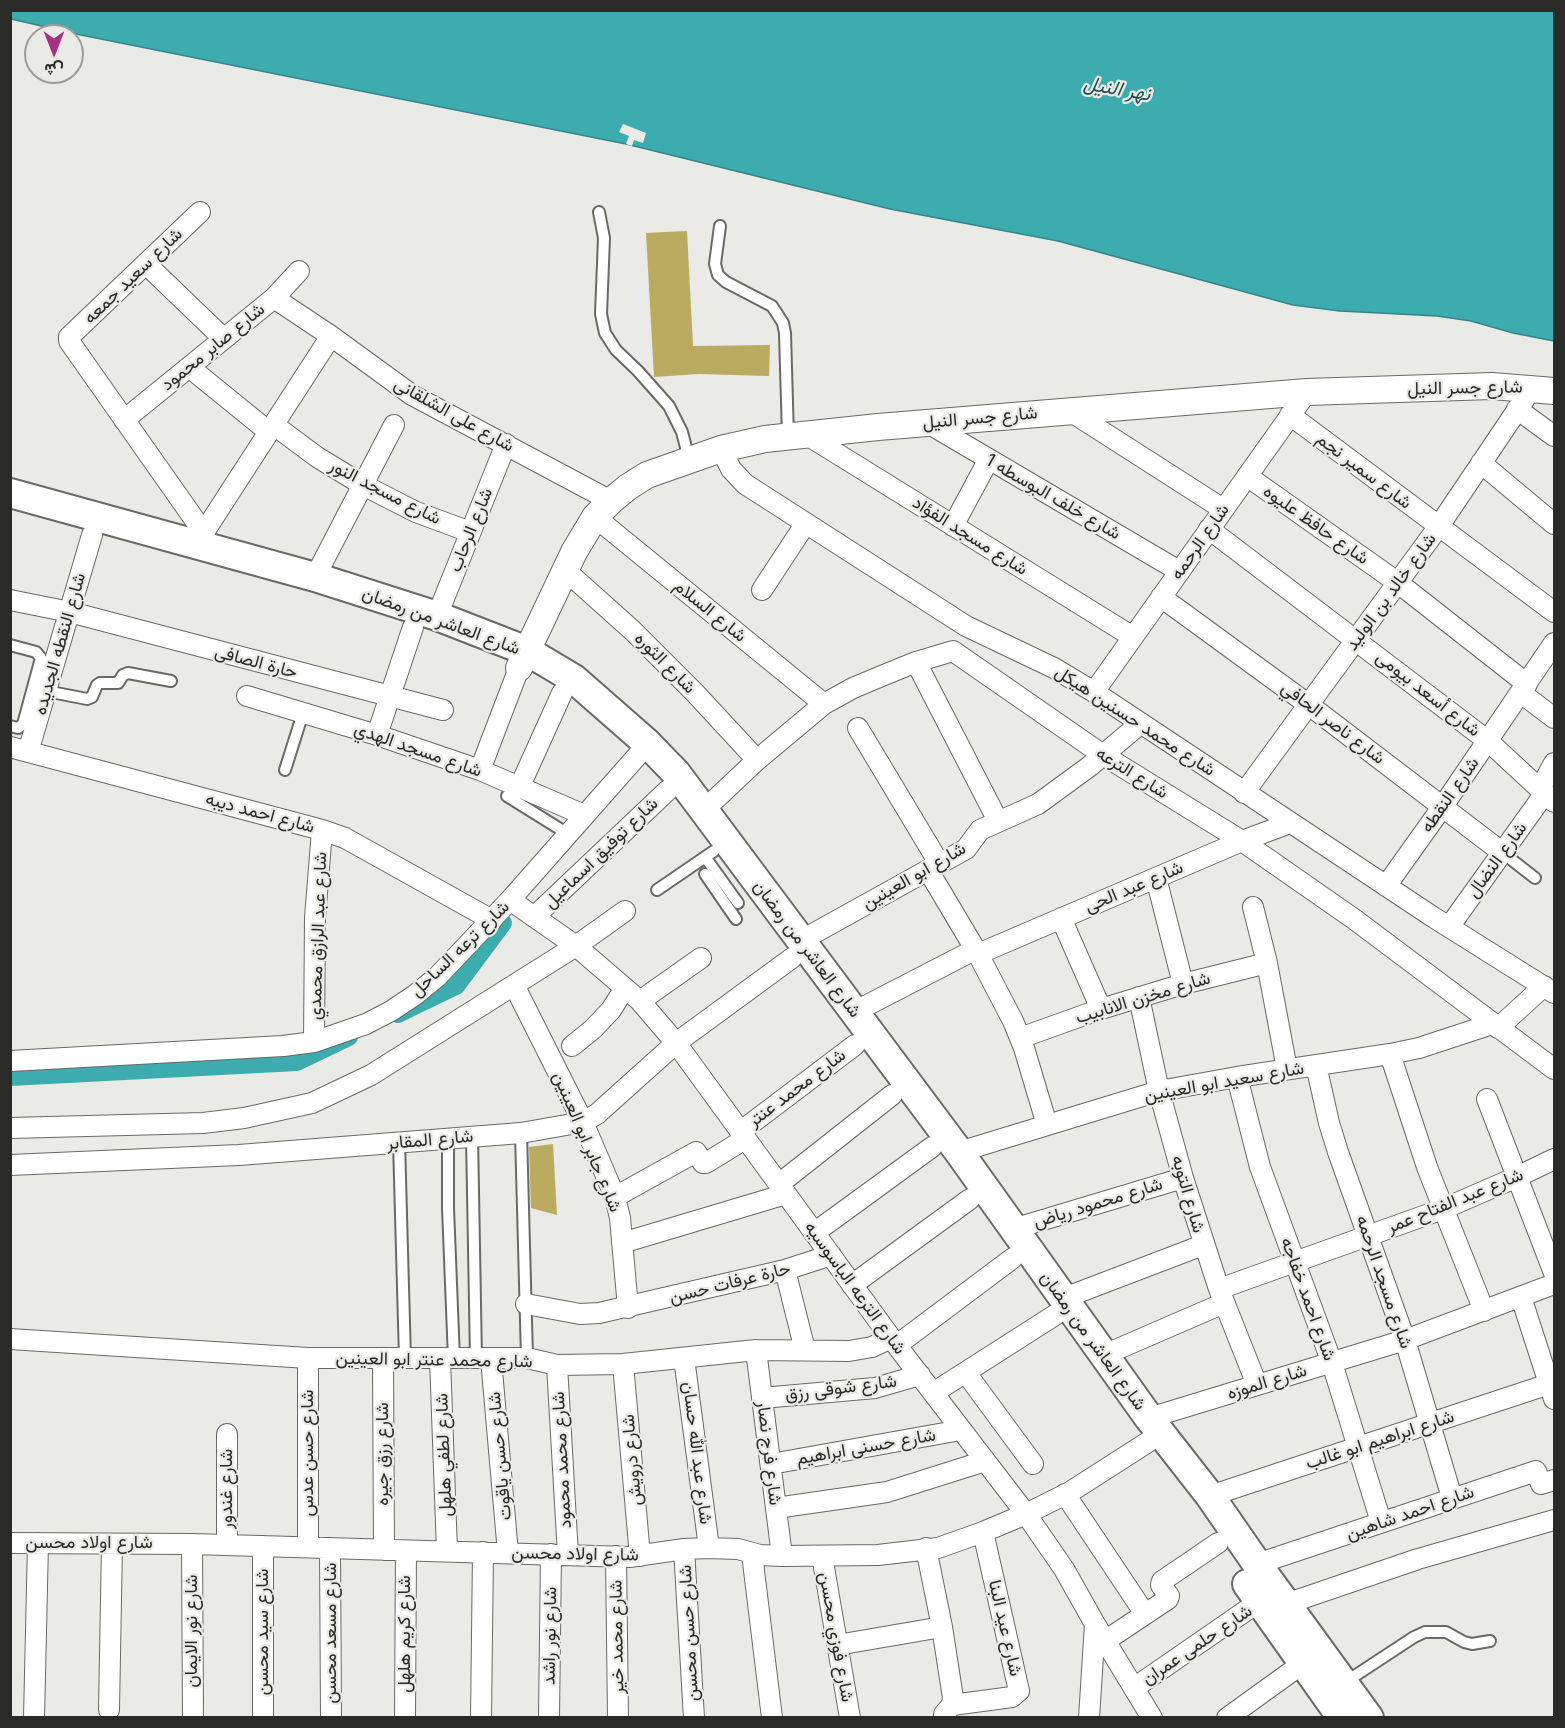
<!DOCTYPE html>
<meta charset="utf-8">
<style>
body{margin:0}
#map{position:relative;width:1565px;height:1728px;overflow:hidden;background:#eaeae6;font-family:Inter,Vazirmatn,sans-serif}
canvas{display:block}
.frame{position:absolute;inset:0;border:12px solid #2a2a29;pointer-events:none}
.north{position:absolute;left:24px;top:24px;width:60px;height:60px;box-sizing:border-box;background:#eaeae6;border:2px solid #9d9d9a;border-radius:50%;rotate:180deg;font-size:16px;font-weight:700;line-height:24px;text-align:center;color:#2a2a29}
.north::after{content:'';display:block;margin:auto;width:21px;height:27px;background:#a92f84;clip-path:polygon(50% 0,100% 100%,50% 72%,0 100%)}
</style>
<div id="map">
<canvas width="1565" height="1728"></canvas>
<div class="frame"></div>
<div class="north">ش</div>
</div>
<script>
const g = document.querySelector('canvas').getContext('2d');
g.lineJoin = 'round';
function paint(path, color) {
  g.fillStyle = color;
  g.fill(path, 'evenodd');
}
function poly(rows) {
  const path = new Path2D();
  for (const r of rows) {
    path.moveTo(r[0], r[1]);
    for (let i = 2; i < r.length; i += 2) path.lineTo(r[i], r[i + 1]);
  }
  return path;
}
function stroke(path, color, width, dash) {
  g.strokeStyle = color;
  g.lineWidth = width;
  g.lineCap = dash ? 'butt' : 'round';
  g.setLineDash(dash || []);
  g.stroke(path);
}
function drawText(font, color, halo, rows, align = 'center') {
  g.font = font + ' Inter,Vazirmatn,sans-serif';
  g.lineWidth = 4.5;
  g.setLineDash([]);
  g.textBaseline = 'middle';
  g.strokeStyle = halo;
  g.fillStyle = color;
  for (const [text, x, y, turn = 0] of rows) {
    g.save();
    g.translate(x, y);
    g.rotate((+turn || 0) * Math.PI / 180);
    g.textAlign = isNaN(turn) ? turn : align;
    if (halo) g.strokeText(text, 0, 0);
    g.fillText(text, 0, 0);
    g.restore();
  }
}
const water = poly([
 [11,10,1554,11,1554,341,1513,333,1471,321,1437,316,1340,311,1293,305,1058,241,890,209,626,144,81,35,11,19,11,10]
]);
paint(water, '#3cacaf');
stroke(water, '#378587', 1.5);
paint(poly([
 [623,124,646,133,643,143,634,140,632,146,626,144,629,136,619,132]
]), '#eaeae6');
stroke(poly([
 [398,1014,456,986,503,923],
 [10,1077,297,1062,349,1037]
]), '#3cacaf', 18);
paint(poly([
 [687,231,693,346,770,345,769,376,699,374,654,377,646,233],
 [553,1144,557,1215,531,1208,529,1147]
]), '#baab60');
const service = poly([
 [599,212,604,238,601,314,605,333,616,350,638,371,669,406,682,432,689,459],
 [720,226,715,264,718,275,726,282,772,306,783,323,785,333,788,437],
 [10,645,36,652,41,658,23,724,18,728,10,726],
 [46,691,87,699,92,697,97,685,100,683,118,683,123,675,128,673,171,681],
 [285,770,303,713],
 [507,796,568,834],
 [1503,853,1535,878],
 [705,857,738,903],
 [705,874,736,919],
 [657,890,714,851],
 [521,1133,527,1358],
 [472,1136,476,1359],
 [448,1138,448,1208,454,1359],
 [399,1142,405,1359],
 [1344,1683,1414,1637,1425,1632,1446,1632,1464,1642,1472,1644,1490,1641]
]);
const minor = poly([
 [200,212,69,337,69,341,204,533],
 [146,264,223,338],
 [274,298,331,336,412,395,611,501],
 [189,367,269,432],
 [1517,409,1554,436],
 [1070,411,1223,509],
 [1290,415,1554,612],
 [124,420,274,298,299,271],
 [926,422,1179,571],
 [274,425,317,457,363,485,416,512,470,532],
 [807,435,1133,637],
 [721,449,731,469,745,484,966,626,1054,668,1094,692,1433,917,1554,993],
 [1481,463,1554,524],
 [1247,476,1397,582,1527,684],
 [595,517,824,704],
 [953,526,989,459],
 [1209,529,1488,741,1554,802],
 [197,543,331,336],
 [566,571,632,630,695,693,757,760],
 [315,577,394,425],
 [762,590,806,523],
 [1161,597,1309,705,1503,853],
 [10,600,70,612,443,710],
 [437,616,506,444],
 [916,662,998,821],
 [1094,692,1307,392],
 [1521,693,1554,718],
 [247,696,377,735,480,770,584,815],
 [858,728,939,863],
 [377,735,413,627],
 [10,747,322,830,345,838,492,920],
 [28,752,92,535],
 [480,770,519,668],
 [520,786,562,693],
 [1540,789,1554,763],
 [1244,793,1439,526,1532,388],
 [704,810,757,760,824,704,853,688,884,675,916,662,953,651,1103,755,1242,841,1354,919,1554,1069],
 [928,870,978,954,1013,1021,1024,1048,1047,1125],
 [1156,878,1183,984],
 [1386,886,1443,806,1554,643],
 [510,900,576,946,640,1001,676,1043,891,1338,1026,1514,1064,1569,1095,1624,1152,1718],
 [1253,907,1267,963,1287,1069],
 [534,917,668,790],
 [1061,918,1101,1009],
 [1449,927,1545,793],
 [800,941,966,849,980,830,1038,804,1090,766,1141,723],
 [978,954,1242,841,1290,823],
 [514,985,583,1122,615,1197,620,1218,628,1308],
 [1139,997,1159,1091,1183,1178,1219,1289,1257,1385],
 [640,1001,701,958],
 [854,1012,976,949],
 [1498,1028,1544,986],
 [1020,1038,1101,1009,1183,984,1267,963],
 [314,1042,315,918,322,830],
 [572,1046,593,1029,611,1010,625,988],
 [1390,1054,1427,1167,1484,1311],
 [10,1061,283,1046,314,1042,366,1024,391,1011,415,995,437,977,510,900,638,755],
 [1316,1065,1329,1123,1338,1152,1405,1340,1452,1498],
 [1237,1077,1260,1167,1332,1363,1381,1522],
 [1487,1099,1554,1273],
 [10,1128,203,1123,244,1118,312,1103,371,1075,576,946,625,911],
 [740,1132,855,1045],
 [959,1152,1159,1091,1237,1077,1390,1054,1419,1048,1492,1024],
 [10,1165,239,1155,521,1133,583,1122,597,1114,676,1043,792,958],
 [779,1184,892,1095],
 [615,1197,696,1152,703,1163,706,1163,745,1139],
 [1013,1229,1183,1178],
 [814,1233,932,1147],
 [622,1243,786,1194],
 [785,1270,805,1350],
 [852,1285,970,1199],
 [1219,1289,1443,1209,1517,1177,1554,1159],
 [1521,1297,1554,1399],
 [1064,1298,1203,1245],
 [526,1304,580,1314,599,1313,785,1270,831,1255],
 [10,1339,308,1358,527,1358,557,1365,623,1364,756,1350,849,1351,872,1347,891,1338],
 [897,1345,1013,1258],
 [756,1350,782,1556],
 [1104,1355,1224,1303],
 [308,1358,308,1547],
 [684,1358,709,1548],
 [383,1359,384,1550],
 [440,1359,447,1551],
 [491,1359,508,1553],
 [623,1364,640,1556],
 [557,1365,568,1555],
 [966,1373,1033,1464],
 [933,1393,1055,1315],
 [762,1398,875,1388,920,1375],
 [1149,1418,1405,1340,1554,1284],
 [771,1464,961,1430],
 [1065,1494,1145,1614],
 [1210,1496,1549,1384],
 [776,1508,887,1492,985,1461],
 [10,1543,192,1544,629,1557,684,1549,709,1548,738,1549,760,1555,782,1556,878,1555,938,1548,983,1532,1026,1514,1070,1492,1148,1442],
 [192,1544,193,1718],
 [227,1545,227,1434],
 [263,1546,263,1718],
 [330,1548,331,1718],
 [926,1548,942,1627,953,1698,952,1705,944,1714,944,1718],
 [684,1549,694,1718],
 [752,1554,772,1718],
 [616,1556,618,1718],
 [822,1556,850,1718],
 [1257,1564,1536,1471,1541,1484,1554,1480],
 [1286,1604,1418,1559,1554,1520],
 [1105,1641,1168,1599,1169,1596,1161,1585,1162,1581,1218,1543],
 [837,1645,942,1627],
 [1134,1688,1260,1601],
 [952,1705,1012,1697,1019,1691,983,1532],
 [109,1710,112,1544],
 [34,1718,38,1543],
 [405,1718,406,1551],
 [481,1718,483,1552],
 [549,1718,551,1554],
 [1089,1718,1095,1624],
 [1227,1718,1302,1664]
]);
const tertiary = poly([
 [519,668,574,552,595,517,611,501,628,487,647,475,721,449,765,439,878,427,1307,392,1492,386,1554,391]
]);
const secondary = poly([
 [10,493,315,577,437,616,527,651,574,679,647,743,676,773,959,1152,1149,1418,1210,1496,1257,1564,1369,1718],
 [1247,1584,1342,1718]
]);
stroke(service, '#6a6966', 14);
stroke(minor, '#6a6966', 22);
stroke(tertiary, '#6a6966', 28);
stroke(secondary, '#6a6966', 32);
stroke(service, '#fff', 10);
stroke(minor, '#fff', 20);
stroke(tertiary, '#fff', 26);
stroke(secondary, '#fff', 28);
drawText('18px', '#2a2a29', '#eaeae6', [
 ["شارع سعيد جمعه",133,276,-44],
 ["شارع صابر محمود",213,347,-39],
 ["شارع جسر النيل",1465,388,-1],
 ["شارع على الشلقانى",454,415,29],
 ["شارع جسر النيل",980,418,-5],
 ["شارع سمير نجم",1364,471,37],
 ["شارع مسجد النور",385,492,27],
 ["شارع خلف البوسطه 1",1053,497,30],
 ["شارع حافظ عليوه",1316,525,35],
 ["شارع الرحاب",471,530,-68],
 ["شارع مسجد الفؤاد",970,536,32],
 ["شارع الرحمه",1200,542,-55],
 ["شارع خالد بن الوليد",1391,592,-54],
 ["شارع السلام",710,611,39],
 ["شارع العاشر من رمضان",441,621,20],
 ["شارع النقطه الجديده",60,644,-74],
 ["حارة الصافى",256,662,15],
 ["شارع الثوره",665,663,45],
 ["شارع أسعد بيومى",1428,694,38],
 ["شارع محمد حسنين هيكل",1135,721,33],
 ["شارع ناصر الحافي",1333,723,37],
 ["شارع مسجد الهدي",418,750,19],
 ["شارع الترعه",1132,773,32],
 ["شارع النقطه",1450,795,-55],
 ["شارع احمد ديبه",260,813,15],
 ["شارع توفيق اسماعيل",601,853,-44],
 ["شارع النضال",1497,860,-54],
 ["شارع ابو العينين",914,876,-30],
 ["شارع عبد الحى",1134,887,-23],
 ["شارع عبد الرازق محمدي",318,936,-88],
 ["شارع ترعه الساحل",460,949,-44],
 ["شارع العاشر من رمضان",807,949,53],
 ["شارع مخزن الانابيب",1143,998,-17],
 ["شارع سعيد ابو العينين",1224,1082,-10],
 ["شارع محمد عنتر",797,1088,-37],
 ["شارع المقابر",430,1140,-5],
 ["شارع جابر ابو العينين",587,1142,67],
 ["شارع التوبه",1188,1194,74],
 ["شارع عبد الفتاح عمر",1455,1201,-22],
 ["شارع محمود رياض",1098,1203,-17],
 ["شارع مسجد الرحمه",1384,1282,71],
 ["حارة عرفات حسن",730,1283,-14],
 ["شارع الترعه الباسوسيه",855,1288,54],
 ["شارع احمد خفاجه",1308,1299,70],
 ["شارع العاشر من رمضان",1093,1341,54],
 ["شارع محمد عنتر ابو العينين",434,1360,1],
 ["شارع الموزه",1267,1382,-17],
 ["شارع شوقى رزق",841,1388,-7],
 ["شارع ابراهيم ابو غالب",1380,1440,-18],
 ["شارع حسنى ابراهيم",866,1447,-10],
 ["شارع حسن عدس",308,1453,-90],
 ["شارع عبد الله حسان",697,1453,83],
 ["شارع فرج نصار",769,1453,83],
 ["شارع رزق جيره",383,1454,-90],
 ["شارع لطفي هلهل",444,1455,-92],
 ["شارع حسن ياقوت",500,1456,-95],
 ["شارع محمد محمود",562,1460,-93],
 ["شارع درويش",632,1460,-95],
 ["شارع غندور",227,1489,-90],
 ["شارع احمد شاهين",1410,1513,-19],
 ["شارع اولاد محسن",89,1543],
 ["شارع اولاد محسن",575,1554,1],
 ["شارع عيد البنا",1005,1628,77],
 ["شارع نور الايمان",192,1631,-90],
 ["شارع سيد محسن",263,1632,-90],
 ["شارع مسعد محسن",331,1633,-90],
 ["شارع حسن محسن",689,1633,-93],
 ["شارع كريم هلهل",405,1634,-90],
 ["شارع نور راشد",550,1636,-89],
 ["شارع محمد خير",617,1637,-91],
 ["شارع فوزي محسن",836,1637,80],
 ["شارع حلمى عمران",1197,1645,-34]
]);
drawText('italic 20px', '#205051', '#eaeae6', [
 ["نهر النيل",1117,89,10]
]);
</script>
